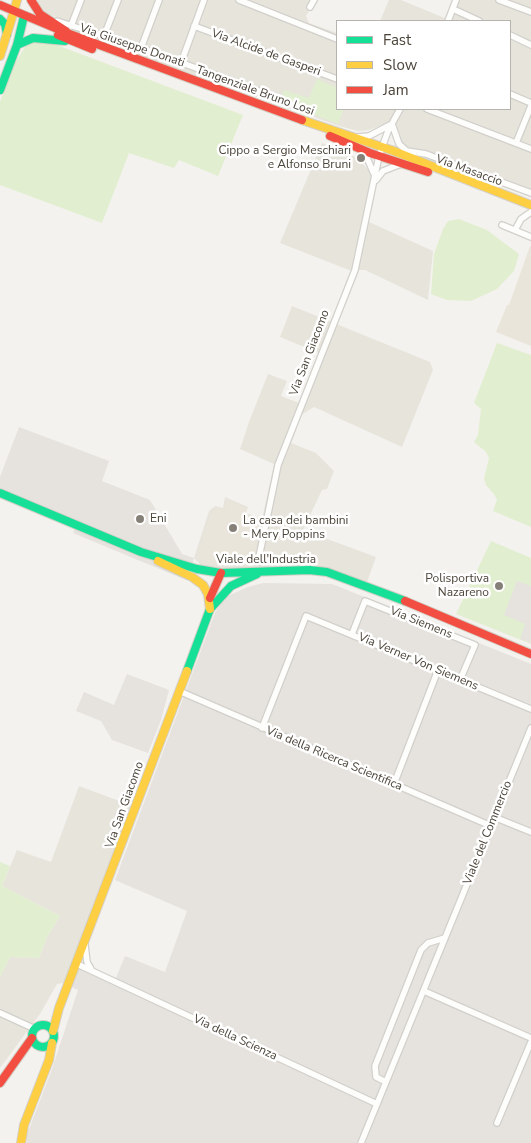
<!DOCTYPE html>
<style>
body{margin:0}
#map{position:relative;width:531px;height:1143px;overflow:hidden;background:#f4f2ee;font-family:"Nunito Sans",sans-serif}
canvas{display:block}
.legend{position:absolute;left:336px;top:20px;width:175px;height:90px;box-sizing:border-box;background:#fff;border:1px solid #b7b4b0;margin:0;padding:6px 9px;list-style:none;font-size:15px;color:#4b4439}
.legend li{display:flex;align-items:center;gap:10px;height:25px}
.legend b{width:25px;border:1px solid #b7b4b0}
</style>
<div id="map">
<canvas width="531" height="1143"></canvas>
<ul class="legend">
<li><b style="height:6px;background:#16e098"></b>Fast</li>
<li><b style="height:6px;background:#ffcf43"></b>Slow</li>
<li><b style="height:6px;background:#f24e42"></b>Jam</li>
</ul>
</div>
<script>
const g = document.querySelector('canvas').getContext('2d');
g.lineJoin = 'round';
function paint(path, color) {
  g.fillStyle = color;
  g.fill(path, 'evenodd');
}
function poly(rows) {
  const path = new Path2D();
  for (const r of rows) {
    if (r.length === 3) {
      path.moveTo(r[0] + r[2], r[1]);
      path.arc(r[0], r[1], r[2], 0, 2 * Math.PI);
      continue;
    }
    path.moveTo(r[0], r[1]);
    for (let i = 2; i < r.length; i += 2) path.lineTo(r[i], r[i + 1]);
  }
  return path;
}
function stroke(path, color, width, dash) {
  g.strokeStyle = color;
  g.lineWidth = width;
  g.lineCap = dash ? 'butt' : 'round';
  g.setLineDash(dash || []);
  g.stroke(path);
}
function drawText(font, color, halo, rows, align = 'center') {
  g.font = font + ' "Nunito Sans",sans-serif';
  g.lineWidth = 5;
  g.setLineDash([]);
  g.textBaseline = 'middle';
  g.strokeStyle = halo;
  g.fillStyle = color;
  for (const [text, x, y, turn = 0] of rows) {
    g.save();
    g.translate(x, y);
    g.rotate((+turn || 0) * Math.PI / 180);
    g.textAlign = isNaN(turn) ? turn : align;
    if (halo) g.strokeText(text, 0, 0);
    g.fillText(text, 0, 0);
    g.restore();
  }
}
paint(poly([
 [34,0,316,0,306,16,309,23,337,33,337,109,510,109,510,21,380,21,389,0,401,0,447,19,455,0,531,0,531,195,414,151,400,142,393,121,369,130,358,131,339,126,74,32,76,24,43,12],
 [322,143,358,158,374,177,369,222,433,251,428,300,365,270,349,270,280,243],
 [292,306,430,362,433,370,402,447,314,407,301,415,291,443,316,453,334,471,327,489,322,490,303,530,376,557,367,582,331,570,225,570,204,568,194,558,209,511,215,506,223,508,225,497,248,507,246,513,262,519,274,464,240,449,249,422,268,374,287,381,281,396,299,403,319,353,280,337],
 [79,786,133,806,75,960,63,983,57,984,40,1014,0,1068,0,977,10,957,39,958,47,937,60,916,2,886,17,850,51,862]
]), '#e7e4dc');
paint(poly([
 [19,427,109,461,102,481,150,500,182,554,194,558,186,580,73,533,75,527,0,496,0,477],
 [263,583,332,584,531,664,531,1143,27,1143,26,1137,51,1072,78,990,63,983,75,960,116,978,125,956,165,972,187,911,115,880,215,613,221,603,228,596,248,587],
 [127,674,169,690,161,720,148,753,112,740,101,721,76,711,84,692,114,705]
]), '#e6e2de');
paint(poly([
 [530,246,531,247,531,346,496,332,507,305,509,305],
 [227,500,245,508,246,514,261,520,252,565,204,564,197,557,211,513,216,508,225,509]
]), '#eae5da');
paint(poly([
 [36,41,46,41,243,115,218,176,179,160,174,168,129,153,102,223,0,185,0,102,15,63,25,47],
 [317,79,337,88,337,109,344,109,338,124,280,102,284,90,309,98],
 [459,219,487,230,519,254,514,271,497,289,471,301,447,300,431,294,434,254,443,229,448,221],
 [497,343,531,355,531,527,493,511,497,500,494,494,486,485,484,478,489,458,486,452,474,442,478,435,481,409,474,403],
 [491,541,531,558,531,644,456,614],
 [0,862,10,866,2,886,60,916,47,937,39,958,10,957,0,977]
]), '#e1eecf');
paint(poly([
 [517,581,531,586,531,643,520,639,525,624,504,615]
]), '#e6e3df');
const street = poly([
 [239,0,337,39],
 [499,0,531,12],
 [310,7,314,0],
 [453,9,479,21],
 [57,21,141,48,281,99],
 [448,21,456,0],
 [71,26,81,0],
 [194,26,337,79],
 [510,35,531,45],
 [104,36,118,0],
 [141,48,159,0],
 [181,63,204,0],
 [510,94,531,103],
 [427,109,531,149],
 [392,124,399,144,409,153],
 [357,137,369,136,390,125],
 [516,143,531,106],
 [360,150,367,158,374,174],
 [407,151,426,154,531,193],
 [376,180,383,171,401,164],
 [502,225,531,237],
 [515,230,521,219,531,212],
 [258,562,278,465,355,270,379,156,388,131,400,109],
 [352,634,365,601,475,645,460,680],
 [179,691,491,826],
 [262,728,306,616,531,709],
 [394,784,438,670],
 [494,817,531,832],
 [85,945,87,962,91,969],
 [77,964,377,1104],
 [424,991,531,1038],
 [0,1013,35,1029],
 [386,1082,376,1077,375,1066,421,950,428,943,445,938],
 [497,1123,531,1042],
 [361,1143,531,728]
]);
const fast = poly([
 [0,19,5,24,7,34],
 [17,45,33,38,65,41],
 [0,90,17,45,24,16],
 [0,493,141,552,197,569,221,573,309,570,327,572,405,601],
 [187,671,210,609,231,586,257,574],
 [43,1036,11]
]);
const slow = poly([
 [14,11,17,0],
 [0,56,14,11],
 [302,120,391,150,531,205],
 [158,561,192,577,203,585,208,594,210,609],
 [53,1031,59,1008,187,671],
 [21,1143,24,1125,49,1060,52,1043]
]);
const jam = poly([
 [31,0,40,14,66,31],
 [0,5,67,33,302,120],
 [58,35,92,49],
 [330,136,370,153,428,172],
 [210,598,221,573],
 [405,601,531,654],
 [0,1083,32,1038]
]);
stroke(street, '#d2d0cb', 8);
stroke(fast, '#d3cfc5', 10);
stroke(slow, '#d3cfc5', 10);
stroke(jam, '#d3cfc5', 10);
stroke(street, '#fdfdfc', 5.5);
stroke(fast, '#16e098', 8);
stroke(slow, '#ffcf43', 8);
stroke(jam, '#f24e42', 8);
for (const [x, y, r, color] of [
 [361,158,5,"#868178"],
 [140,519,5,"#868178"],
 [233,528,5,"#868178"],
 [499,586,5,"#868178"]
]) {
  const dot = new Path2D();
  dot.arc(x, y, r, 0, 2 * Math.PI);
  g.fillStyle = color;
  g.fill(dot);
  stroke(dot, '#fff', 2);
}
drawText('12px', '#4b4439', '#fff', [
 ["Via Giuseppe Donati",132,46,19],
 ["Via Alcide de Gasperi",266,53,20],
 ["Tangenziale Bruno Losi",255,91,20],
 ["Via Masaccio",469,171,20],
 ["Via San Giacomo",310,353,-69],
 ["Viale dell'Industria",266,560],
 ["Via Siemens",421,623,22],
 ["Via Verner Von Siemens",418,662,23],
 ["Via della Ricerca Scientifica",334,759,23],
 ["Via San Giacomo",125,805,-70],
 ["Viale del Commercio",488,833,-68],
 ["Via della Scienza",235,1038,25]
]);
drawText('12px', '#4b4439', '#fff', [
 ["Cippo a Sergio Meschiari",351,151],
 ["e Alfonso Bruni",351,165],
 ["Eni",150,519,"left"],
 ["La casa dei bambini",243,521,"left"],
 ["- Mery Poppins",243,535,"left"],
 ["Polisportiva",489,579],
 ["Nazareno",489,593]
], 'right');
</script>
